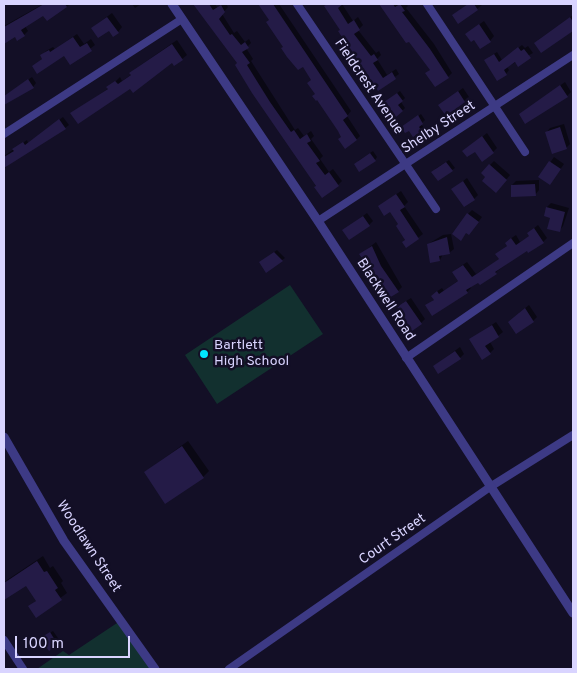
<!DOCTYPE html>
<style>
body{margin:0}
#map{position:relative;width:577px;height:673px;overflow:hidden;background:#130f26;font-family:Overpass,sans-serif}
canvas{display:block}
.frame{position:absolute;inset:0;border:5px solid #d9d4ff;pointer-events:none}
.scale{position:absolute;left:15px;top:636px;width:115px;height:22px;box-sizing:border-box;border:2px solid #d9d4ff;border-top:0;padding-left:6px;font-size:15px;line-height:18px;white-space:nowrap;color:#d9d4ff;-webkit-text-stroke:4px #130f26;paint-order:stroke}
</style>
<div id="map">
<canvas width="577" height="673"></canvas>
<div class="frame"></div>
<div class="scale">100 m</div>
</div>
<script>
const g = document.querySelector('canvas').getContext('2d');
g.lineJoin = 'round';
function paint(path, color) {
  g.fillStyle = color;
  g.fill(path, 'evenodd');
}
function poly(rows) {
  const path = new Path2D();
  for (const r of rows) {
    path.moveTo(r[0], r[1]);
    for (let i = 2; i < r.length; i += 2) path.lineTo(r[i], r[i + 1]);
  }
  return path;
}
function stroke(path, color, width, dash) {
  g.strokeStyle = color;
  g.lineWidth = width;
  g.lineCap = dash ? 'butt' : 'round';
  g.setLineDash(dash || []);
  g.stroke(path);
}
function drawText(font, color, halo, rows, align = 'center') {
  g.font = font + ' Overpass,sans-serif';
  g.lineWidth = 5;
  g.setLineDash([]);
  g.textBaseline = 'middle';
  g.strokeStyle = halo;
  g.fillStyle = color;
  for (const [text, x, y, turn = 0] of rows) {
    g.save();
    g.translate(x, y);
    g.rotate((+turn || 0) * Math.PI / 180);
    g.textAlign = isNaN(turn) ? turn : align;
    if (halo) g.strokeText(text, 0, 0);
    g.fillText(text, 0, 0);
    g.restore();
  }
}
paint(poly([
 [290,285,323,334,217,404,185,355],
 [120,621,155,669,37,669,63,651,69,655]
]), '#12302f');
paint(poly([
 [43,4,71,4,47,19,44,14,25,26,28,31,24,35,15,35,4,43,4,26],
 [132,4,141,4,135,8],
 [194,4,215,4,217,7,226,4,228,7,222,14,234,33,237,31,245,42,249,39,251,43,246,48,253,59,251,61,295,130,298,128,304,136,311,131,314,136,311,139,323,156,320,159,329,172,333,169,342,181,338,185,322,196,239,63],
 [260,4,279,4,351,111,347,116,360,136,356,140,342,137,316,93,312,79,303,65,285,47],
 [324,4,342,4,353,21,358,17,363,25,358,30,376,53,379,51,381,55,377,59,387,75,396,69,399,74,378,89],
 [380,4,406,4,408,6,406,8,434,44,452,73,448,77,427,73,431,69],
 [468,4,482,5,477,9,454,15],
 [112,13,122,27,118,32,97,24],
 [573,15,573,29,541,51,538,40],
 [484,21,494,36,490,41,474,38,466,34],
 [77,34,84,44,91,39,95,45,71,63,65,55,34,66,43,58,42,56,46,51,53,47,55,49],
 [177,40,187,55,182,59,172,62,131,87,72,113,109,88,120,77,122,81,132,74,135,69],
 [522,45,525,48,528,46,533,53,507,67,509,70,506,74,489,57,497,52,502,60],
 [32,77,36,83,33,87,4,104,4,96],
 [565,82,571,92,567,96,520,114],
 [463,88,469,97,446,114,440,105],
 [400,91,405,98,401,102,405,108,402,111,389,99],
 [421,114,425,120,421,124,424,128,421,130,405,125],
 [63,117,69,125,65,128,12,161,4,169,4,156,27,140,28,143],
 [564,124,570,144,566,148,546,133,550,128],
 [487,133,497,148,493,152,464,151],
 [373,151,377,157,375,160,358,161],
 [554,157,564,164,550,184,540,177],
 [449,160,455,168,452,170,435,169],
 [494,161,510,175,500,187,487,177,490,165],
 [467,178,478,195,474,199,453,189],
 [539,180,539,190,535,195,512,185,516,181],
 [401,191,408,202,404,206,423,234,407,246,399,224,390,211,379,206],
 [551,203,569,208,563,226,559,231,552,217,545,215,547,207],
 [472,210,482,217,473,229,468,214],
 [367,213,373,221,369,225,344,230],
 [538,225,547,238,543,242,527,249,480,284,479,281,470,286,471,288,467,292,433,315,427,306,435,299,436,292,442,288,444,291,459,280,454,272,458,268,467,262,476,274,500,259,497,254,508,245,510,239,516,235,520,242,530,236,528,233],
 [451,234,454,249,449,253,443,254,440,260,428,244,443,235],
 [376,242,402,287,398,291,361,254],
 [277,250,285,258,266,271,263,260],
 [411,298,425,319,421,323,403,303],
 [529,305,537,317,533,321,519,313],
 [496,322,503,332,490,342,494,349,490,353,471,339],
 [460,347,464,354,460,358,434,366],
 [188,441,209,471,203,477,145,472],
 [43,556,50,568,53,566,63,581,61,583,67,593,36,616,30,606,37,600,27,584,4,599,4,582],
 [53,631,60,641,57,644,44,636]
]), '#0007');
paint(poly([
 [44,4,65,4,67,7,47,21,43,16,21,30,25,36,17,41,15,37,4,44,4,27],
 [193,4,209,4,213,10,221,5,225,12,219,19,230,35,232,34,241,45,245,42,249,48,242,52,250,63,247,65,255,78,270,102,291,132,294,130,300,139,307,134,311,141,307,143,320,161,316,163,325,175,329,172,339,186,322,198,314,187,316,186,252,93,235,65,237,63],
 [258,4,273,4,348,116,343,120,357,140,345,149,338,139,341,137,338,131,317,100,316,101,312,96,315,94,307,83,311,80,303,67,298,70,287,57,281,48,283,47,266,22,269,20],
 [327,4,343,4,338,8,348,24,354,20,360,30,354,34,371,56,374,54,378,60,373,63,383,78,392,72,396,79,378,91,338,31,340,30,324,6],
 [379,4,393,4,395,7,400,4,405,11,402,12,430,49,449,78,435,87,425,73,430,70,409,42,406,43],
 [468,4,474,4,478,10,458,24,452,15],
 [107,17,119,33,113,37,109,31,98,38,91,28],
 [570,17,573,22,573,31,541,53,534,43],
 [479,24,491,42,480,49,474,40,471,42,465,34],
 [73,37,80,47,87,43,92,51,70,65,64,56,37,74,32,66,42,59,40,55,49,50,50,52],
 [172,44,183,60,174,66,172,63,133,93,130,89,78,124,70,113,108,89,106,87,115,81,118,84,131,75,129,73],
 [518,47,521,51,524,49,531,58,518,67,515,62,504,70,507,75,497,81,484,60,494,54,499,62],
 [28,79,34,88,4,105,4,96],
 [560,85,568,97,525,124,519,114],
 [458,91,465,102,446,116,438,105],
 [397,93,403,101,398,105,403,111,396,117,384,102],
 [418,115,423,124,419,127,422,131,413,137,409,131,405,133,401,127],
 [59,119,66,129,4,168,4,157,14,151,12,149,23,142,25,145],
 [560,127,567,149,552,154,545,132],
 [482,136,494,153,482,162,475,152,467,157,462,151],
 [370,153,376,161,359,172,354,164],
 [549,161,561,169,550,185,538,177],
 [446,162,453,171,438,181,431,172],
 [489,164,507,180,496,193,482,181,485,177,481,173],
 [463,181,475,200,464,207,451,189],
 [535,184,536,196,511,197,511,185],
 [396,194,405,207,400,210,419,239,406,248,402,242,405,240,396,226,398,224,390,212,384,216,378,206],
 [546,207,565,212,560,232,547,229,550,218,544,216],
 [467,213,479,222,469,235,466,233,461,241,452,234],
 [363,216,370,226,349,240,342,230],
 [534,228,544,243,528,253,527,251,495,272,497,274,480,285,478,283,466,290,468,293,432,316,425,305,434,300,431,296,437,291,439,294,458,281,452,272,463,265,472,277,499,259,495,254,507,246,505,243,511,238,516,245,529,236,527,233],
 [447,237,450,254,439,256,440,261,430,263,427,244],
 [372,246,381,266,399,292,389,298,359,254],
 [274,252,283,261,266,273,259,262],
 [406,301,422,324,412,331,397,307],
 [525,308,534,322,516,334,508,322],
 [492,325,499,337,485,346,491,354,482,360,469,339],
 [455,351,461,359,438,374,433,366],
 [182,446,204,478,165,504,144,472],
 [37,561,44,572,47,571,58,588,55,590,62,600,36,618,28,606,36,601,26,586,4,600,4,583],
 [50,632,58,645,49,651,40,638]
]), '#241b47');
stroke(poly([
 [297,4,436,209],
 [427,4,525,152],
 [4,134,182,19],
 [318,221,573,55],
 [406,358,573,243],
 [4,640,23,669],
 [229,669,490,487,573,435]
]), '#3d3a85', 8);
stroke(poly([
 [172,4,318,221,573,613],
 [4,437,64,541,155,669]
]), '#3d3a85', 9);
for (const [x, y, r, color] of [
 [204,354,5,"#00e5ff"]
]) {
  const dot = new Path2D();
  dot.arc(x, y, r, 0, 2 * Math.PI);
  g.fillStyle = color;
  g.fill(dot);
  stroke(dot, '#130f26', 2);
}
drawText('14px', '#d9d4ff', '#130f26', [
 ["Fieldcrest Avenue",368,87,56],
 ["Shelby Street",439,128,-33],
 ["Blackwell Road",385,300,57],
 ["Court Street",393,540,-35],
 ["Woodlawn Street",88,547,57]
]);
drawText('14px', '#d9d4ff', '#130f26', [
 ["Bartlett",214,346],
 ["High School",214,362]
], 'left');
</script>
